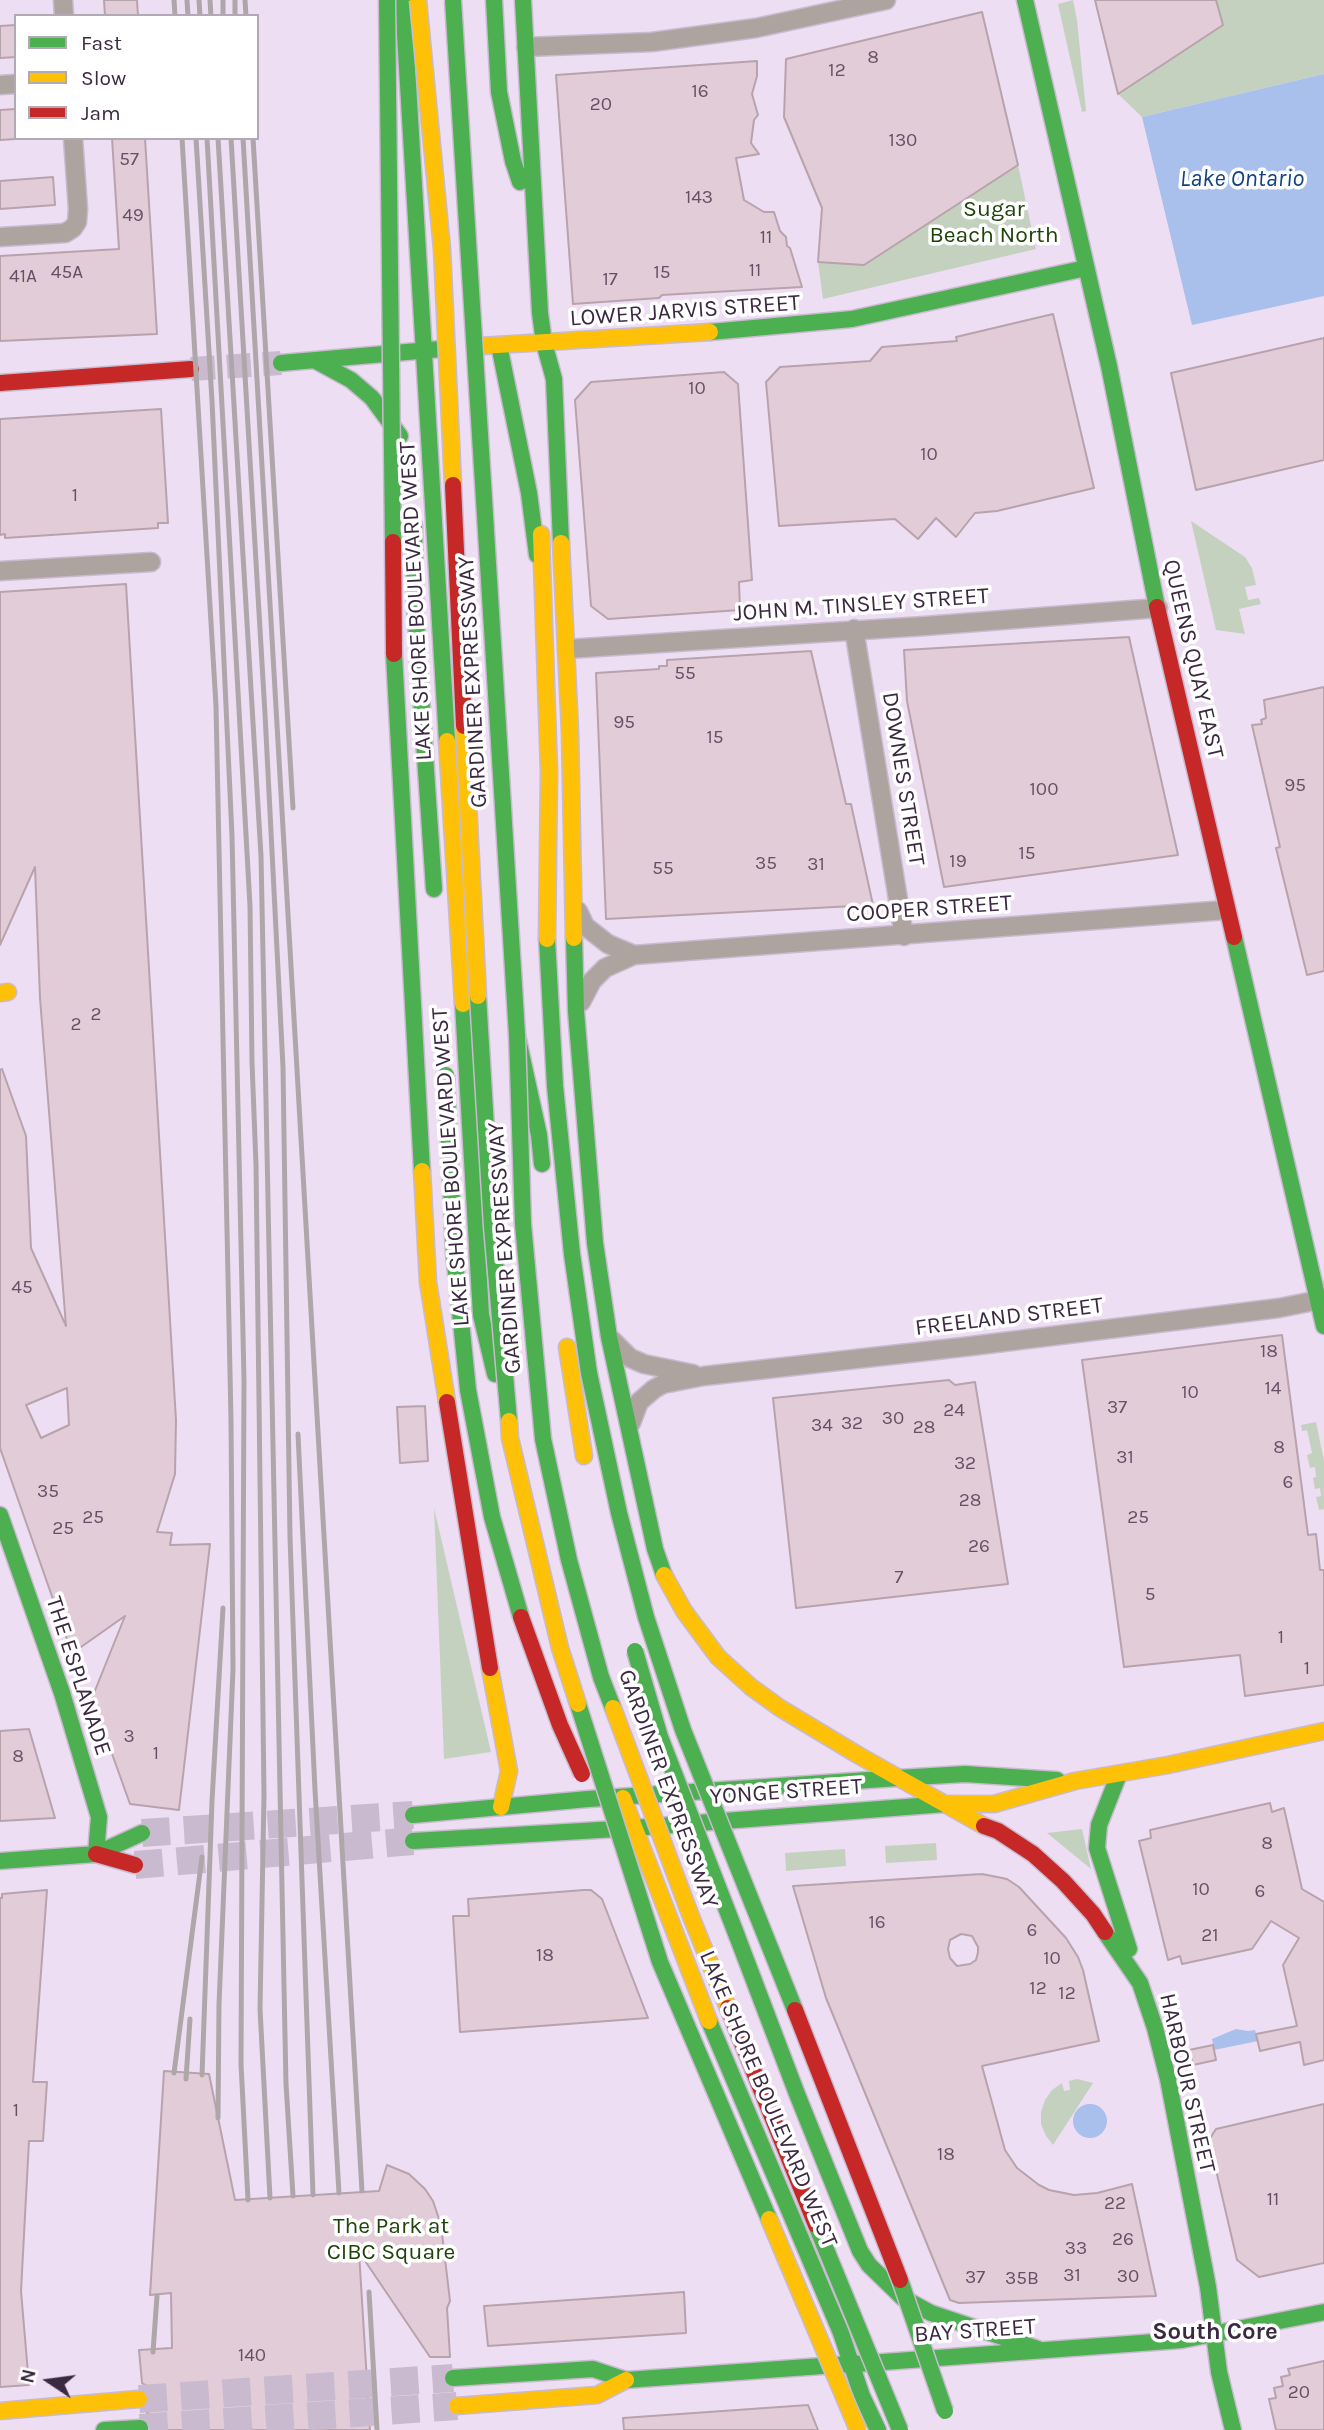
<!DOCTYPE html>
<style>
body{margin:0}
#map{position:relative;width:1324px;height:2430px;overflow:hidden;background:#eedef4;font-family:Karla,sans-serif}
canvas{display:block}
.legend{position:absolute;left:14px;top:14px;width:245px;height:126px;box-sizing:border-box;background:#fff;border:2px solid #b1a9b3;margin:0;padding:9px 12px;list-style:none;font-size:21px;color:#3b2841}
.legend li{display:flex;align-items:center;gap:14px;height:35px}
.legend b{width:35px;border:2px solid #b1a9b3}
.north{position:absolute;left:14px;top:2346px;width:70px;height:70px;-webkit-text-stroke:5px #fff;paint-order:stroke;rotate:283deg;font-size:19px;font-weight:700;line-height:28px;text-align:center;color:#3b2841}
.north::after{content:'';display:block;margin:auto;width:24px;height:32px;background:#3b2841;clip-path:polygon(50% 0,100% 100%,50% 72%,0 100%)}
</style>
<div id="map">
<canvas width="1324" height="2430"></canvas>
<ul class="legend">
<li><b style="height:9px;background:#4caf50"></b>Fast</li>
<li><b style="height:9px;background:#ffc107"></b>Slow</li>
<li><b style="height:9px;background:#c62828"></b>Jam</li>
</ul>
<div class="north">N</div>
</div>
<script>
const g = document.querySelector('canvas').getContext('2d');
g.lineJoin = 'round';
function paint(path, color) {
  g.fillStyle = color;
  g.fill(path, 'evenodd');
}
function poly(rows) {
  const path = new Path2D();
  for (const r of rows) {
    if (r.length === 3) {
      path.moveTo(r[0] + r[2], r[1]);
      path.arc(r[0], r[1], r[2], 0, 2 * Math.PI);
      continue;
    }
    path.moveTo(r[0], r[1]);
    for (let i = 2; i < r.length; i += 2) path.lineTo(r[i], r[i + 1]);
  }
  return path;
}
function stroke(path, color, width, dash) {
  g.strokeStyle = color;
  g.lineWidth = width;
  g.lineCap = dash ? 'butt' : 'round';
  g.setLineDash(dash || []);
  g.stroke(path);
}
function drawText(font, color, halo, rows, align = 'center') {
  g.font = font + ' Karla,sans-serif';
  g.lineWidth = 7;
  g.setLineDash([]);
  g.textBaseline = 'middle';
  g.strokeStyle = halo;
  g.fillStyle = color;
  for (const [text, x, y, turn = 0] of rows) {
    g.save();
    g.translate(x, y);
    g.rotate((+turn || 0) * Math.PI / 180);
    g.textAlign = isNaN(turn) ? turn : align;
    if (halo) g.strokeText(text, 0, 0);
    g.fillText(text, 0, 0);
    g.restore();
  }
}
paint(poly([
 [1073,0,1077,20,1086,111,1082,112,1058,4],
 [1216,0,1324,0,1324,74,1142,117,1118,94,1222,25],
 [1018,165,1036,249,823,299,818,262,864,265],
 [1191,521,1245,557,1252,568,1256,585,1245,587,1248,600,1259,598,1261,604,1239,609,1245,634,1216,630],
 [1316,1422,1324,1461,1324,1509,1319,1510,1316,1497,1321,1496,1320,1488,1315,1489,1313,1478,1316,1477,1315,1467,1310,1468,1307,1455,1312,1453,1307,1430,1302,1431,1301,1425],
 [434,1508,491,1752,444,1759],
 [1082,1829,1091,1869,1047,1833],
 [936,1843,937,1860,886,1863,885,1846],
 [845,1849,846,1866,786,1871,785,1853],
 [1077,2079,1093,2083,1053,2145,1046,2136,1041,2124,1041,2112,1045,2100,1052,2090,1062,2083,1064,2091,1070,2090,1069,2081]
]), '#c4d1bf');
paint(poly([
 [1324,74,1324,296,1192,325,1142,117],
 [1236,2029,1248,2031,1255,2030,1258,2041,1214,2050,1212,2039],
 [1090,2121,17]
]), '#a9bfec');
const building = poly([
 [104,0,137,0,138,16,105,16,104,0],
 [1095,0,1216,0,1223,25,1118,94,1095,0],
 [982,12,1018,165,864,265,818,262,822,208,784,117,786,59,982,12],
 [16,25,16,57,0,58,0,26,16,25],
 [757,61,757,76,752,94,758,115,754,120,751,143,759,154,736,158,744,200,764,212,774,212,780,231,786,237,787,246,790,248,802,287,662,295,659,298,573,304,556,75,757,61],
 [16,109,16,139,0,140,0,110,16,109],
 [112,138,145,138,157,334,0,341,0,256,119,249,112,138],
 [53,177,55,205,0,209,0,181,53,177],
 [1053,314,1094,488,997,511,975,513,956,537,936,518,918,539,895,519,779,526,766,382,780,367,870,361,882,347,957,341,956,337,1053,314],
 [1324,338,1324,460,1196,490,1171,373,1324,338],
 [724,372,738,384,752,580,739,582,740,610,608,619,591,606,575,400,591,382,724,372],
 [161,409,168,523,158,523,158,528,5,538,5,534,0,535,0,419,161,409],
 [126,584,176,1420,175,1474,157,1532,172,1533,170,1545,210,1544,179,1810,130,1804,92,1698,125,1616,81,1647,73,1646,68,1642,0,1448,0,1070,2,1069,26,1136,31,1248,66,1326,40,998,35,867,0,945,0,592,126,584],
 [67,1388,69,1425,41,1438,26,1405,67,1388],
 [1129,637,1178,855,944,887,907,701,904,650,1129,637],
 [811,651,846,804,851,804,873,905,606,919,596,673,659,669,659,666,667,666,667,660,811,651],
 [1324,687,1324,971,1307,975,1276,848,1280,847,1252,725,1262,724,1261,720,1266,718,1264,700,1324,687],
 [1282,1335,1308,1535,1316,1534,1320,1570,1324,1570,1324,1685,1245,1696,1240,1655,1124,1667,1082,1360,1282,1335],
 [949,1380,955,1385,975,1382,1008,1584,796,1608,773,1398,949,1380],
 [425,1406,428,1461,400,1463,397,1407,425,1406],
 [29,1729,55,1818,0,1821,0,1731,29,1729],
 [1270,1803,1272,1812,1284,1808,1302,1889,1324,1902,1324,2060,1304,2065,1300,2042,1260,2051,1256,2034,1297,2026,1283,1965,1299,1938,1271,1921,1252,1949,1182,1964,1180,1956,1168,1960,1139,1841,1151,1838,1150,1830,1270,1803],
 [982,1874,1007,1879,1019,1887,1066,1938,1078,1957,1083,1970,1099,2041,982,2066,1005,2150,1017,2168,1039,2185,1049,2190,1074,2195,1097,2193,1132,2184,1156,2296,959,2303,950,2300,826,1998,793,1886,982,1874],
 [961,1934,972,1936,978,1947,978,1952,976,1960,970,1964,957,1966,950,1958,948,1949,950,1940,961,1934],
 [47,1890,33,2082,47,2082,43,2141,29,2141,21,2291,29,2385,0,2387,0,1898,2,1898,2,1894,47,1890],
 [584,1890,591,1890,602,1899,648,2018,460,2032,453,1916,469,1916,468,1899,584,1890],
 [1213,2045,1216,2060,1193,2065,1189,2050,1213,2045],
 [164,2071,209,2074,235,2200,379,2191,387,2165,409,2174,425,2189,433,2201,441,2225,450,2301,447,2308,450,2357,430,2357,359,2252,370,2430,156,2430,154,2420,147,2413,154,2407,155,2397,152,2389,142,2383,139,2350,172,2348,171,2293,150,2295,164,2071],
 [1324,2104,1324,2263,1259,2277,1237,2260,1209,2140,1216,2129,1324,2104],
 [684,2292,686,2333,488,2346,484,2306,684,2292],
 [1324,2361,1324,2430,1276,2430,1269,2399,1276,2398,1274,2388,1283,2386,1281,2377,1290,2375,1288,2369,1324,2361],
 [808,2405,818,2430,624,2430,623,2418,808,2405]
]);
paint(building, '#e2ccd7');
stroke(building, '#b8a2ac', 2);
stroke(poly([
 [191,369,281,363]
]), '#cabad0', 24, [24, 12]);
stroke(poly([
 [142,1833,413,1815],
 [135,1865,413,1841],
 [139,2399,453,2378],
 [140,2428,457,2406]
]), '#cabad0', 28, [28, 14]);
const street = poly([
 [63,0,64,16],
 [526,47,652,42,756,28,886,0],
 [0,85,16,84],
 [0,237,65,233,73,228,77,222,78,209,73,138],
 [0,571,151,562],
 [854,629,904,936],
 [567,649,925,626,1158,608],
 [578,911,585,926,608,944,634,955],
 [581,1002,592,981,605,968,634,955,1226,910],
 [612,1340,630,1358,644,1364,693,1374],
 [631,1423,639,1402,654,1389,663,1384,704,1376,963,1347,1279,1308,1319,1300]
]);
const fast = poly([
 [403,0,447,741],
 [494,0,499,92,513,161,520,182],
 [523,0,540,313,544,343,554,379,561,543],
 [1025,0,1109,366,1157,607],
 [710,332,852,319,1086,268],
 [499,345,529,493,537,555],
 [316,361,351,380,372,398,400,436],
 [281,363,441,349],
 [414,525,415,607,434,889],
 [491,612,517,1035,539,1135,542,1164],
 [394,654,422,1171],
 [1234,937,1324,1326],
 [574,938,576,1011,595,1243,609,1337,655,1549,664,1575],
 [547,939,555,1086,572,1254,589,1373],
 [463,1004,481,1315,495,1374],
 [0,1515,62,1693,99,1817,96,1854],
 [1119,1774,1099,1825,1097,1848,1129,1949],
 [898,1778,965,1774,1057,1780],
 [413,1815,588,1799,898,1778],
 [413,1841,633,1828,945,1804],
 [0,1861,96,1854,142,1833],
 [1105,1932,1140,1983,1155,2028,1168,2079,1208,2287,1219,2372,1233,2430],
 [737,1936,797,2094,860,2251,869,2265,903,2298,931,2313,1038,2349],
 [709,2021,841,2333,862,2396,878,2430],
 [856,2364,1182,2340,1324,2312],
 [453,2378,593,2369,626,2380,850,2364],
 [104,2430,140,2428]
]);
const slow = poly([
 [481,346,710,332],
 [541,534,549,772,547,939],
 [561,543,570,732,574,938],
 [447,741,463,1004],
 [0,993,8,992],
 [422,1171,428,1282,447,1402],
 [567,1347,584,1456],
 [664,1575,684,1611,718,1657,751,1687,780,1708,858,1755,984,1826],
 [490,1668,509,1771,501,1807],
 [623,1798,709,2021],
 [945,1804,994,1804,1075,1781,1168,1765,1324,1731],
 [457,2406,597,2395,626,2380],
 [0,2411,139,2399]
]);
const jam = poly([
 [0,383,191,369],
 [1157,607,1234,937],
 [447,1402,490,1668],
 [984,1826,998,1831,1033,1854,1063,1881,1093,1914,1105,1932],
 [96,1854,135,1865]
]);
stroke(street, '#c9bbcf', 21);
stroke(fast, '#c9bbcf', 19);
stroke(slow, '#c9bbcf', 19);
stroke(jam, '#c9bbcf', 19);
stroke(street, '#ada49f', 18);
stroke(fast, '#4caf50', 16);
stroke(slow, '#ffc107', 16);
stroke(jam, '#c62828', 16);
stroke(poly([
 [174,0,175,16],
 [187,0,188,16],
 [199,0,200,16],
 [210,0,211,16],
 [223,0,223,16],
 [235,0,235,16],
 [245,0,246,16],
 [182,138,216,706,231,1420,233,1669,219,2004,218,2118],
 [196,138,212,401,232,836,244,1380,241,2064,248,2200],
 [207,138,250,906,252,1062,256,1165,264,1795,260,2009,270,2198],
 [218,138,261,856,286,2084,293,2196],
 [231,138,265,714,283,1067,290,1537,313,2195],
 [243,138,362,2191],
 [253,138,293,808],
 [298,1434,315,1790,339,2193],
 [174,2073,202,1857],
 [202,2075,212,1801,223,1608],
 [186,2079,190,2019],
 [369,2292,377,2430],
 [153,2352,157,2296]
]), '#afa6aa', 5);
const fastBridge = poly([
 [387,0,393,542],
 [453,0,491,612],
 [478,996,492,1227,509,1421],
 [517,1035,523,1224,543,1439,569,1560,601,1677,613,1708],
 [446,1075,454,1253,468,1390,492,1517,521,1617],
 [589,1373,619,1513,646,1617,683,1730,795,2010],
 [635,1651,660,1737,737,1936],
 [578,1704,660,1962,769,2219],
 [816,2225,900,2430],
 [900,2280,945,2411]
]);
const slowBridge = poly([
 [418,0,442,249,453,485],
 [464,726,478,996],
 [509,1421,510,1438,560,1648,578,1704],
 [613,1708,690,1914,728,2008],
 [769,2219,858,2430]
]);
const jamBridge = poly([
 [453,485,464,726],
 [393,542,394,654],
 [521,1617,560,1725,582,1774],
 [728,2008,816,2225],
 [795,2010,900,2280]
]);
stroke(fastBridge, '#c9bbcf', 19, []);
stroke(slowBridge, '#c9bbcf', 19, []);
stroke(jamBridge, '#c9bbcf', 19, []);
stroke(fastBridge, '#4caf50', 16);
stroke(slowBridge, '#ffc107', 16);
stroke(jamBridge, '#c62828', 16);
drawText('19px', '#655166', null, [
 ["8",873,58],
 ["12",837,71],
 ["16",700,92],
 ["20",601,105],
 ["130",903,141],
 ["57",129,160],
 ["143",699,198],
 ["49",133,216],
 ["11",766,238],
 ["11",755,271],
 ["45A",67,273],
 ["15",662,273],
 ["41A",23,277],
 ["17",610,280],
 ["10",697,389],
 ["10",929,455],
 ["1",75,496],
 ["55",685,674],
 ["95",624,723],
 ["15",715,738],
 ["95",1295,786],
 ["100",1044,790],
 ["15",1027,854],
 ["19",958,862],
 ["35",766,864],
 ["31",816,865],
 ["55",663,869],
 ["2",96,1015],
 ["2",76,1025],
 ["45",22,1288],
 ["18",1269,1352],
 ["14",1273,1389],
 ["10",1190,1393],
 ["37",1117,1408],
 ["24",954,1411],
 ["30",893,1419],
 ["32",852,1424],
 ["34",822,1426],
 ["28",924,1428],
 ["8",1279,1448],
 ["31",1125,1458],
 ["32",965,1464],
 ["6",1288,1483],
 ["35",48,1492],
 ["28",970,1501],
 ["25",93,1518],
 ["25",1138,1518],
 ["25",63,1529],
 ["26",979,1547],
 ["7",899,1578],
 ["5",1150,1595],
 ["1",1281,1638],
 ["1",1307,1669],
 ["3",129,1737],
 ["1",156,1754],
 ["8",18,1757],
 ["8",1267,1844],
 ["10",1201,1890],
 ["6",1260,1892],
 ["16",877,1923],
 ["6",1032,1931],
 ["21",1210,1936],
 ["18",545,1956],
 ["10",1052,1959],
 ["12",1038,1989],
 ["12",1067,1994],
 ["1",16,2111],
 ["18",946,2155],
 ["11",1273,2200],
 ["22",1115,2204],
 ["26",1123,2240],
 ["33",1076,2249],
 ["31",1072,2276],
 ["30",1128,2277],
 ["37",975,2278],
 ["35B",1022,2279],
 ["140",252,2356],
 ["20",1299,2393]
]);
drawText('23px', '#1d4309', '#fff', [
 ["Sugar",994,209],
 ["Beach North",994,235],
 ["The Park at",391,2226],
 ["CIBC Square",391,2252]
]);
drawText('23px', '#3b2841', '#fff', [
 ["LOWER JARVIS STREET",685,311,-4],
 ["LAKE SHORE BOULEVARD WEST",416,601,-93],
 ["JOHN M. TINSLEY STREET",861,605,-4],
 ["QUEENS QUAY EAST",1193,659,77],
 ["GARDINER EXPRESSWAY",473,682,-93],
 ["DOWNES STREET",903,779,81],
 ["COOPER STREET",929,909,-4],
 ["LAKE SHORE BOULEVARD WEST",451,1167,-94],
 ["GARDINER EXPRESSWAY",505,1248,-94],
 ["FREELAND STREET",1009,1317,-7],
 ["THE ESPLANADE",78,1676,72],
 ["GARDINER EXPRESSWAY",668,1789,70],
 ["YONGE STREET",786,1792,-4],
 ["HARBOUR STREET",1187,2083,77],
 ["LAKE SHORE BOULEVARD WEST",768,2099,67],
 ["BAY STREET",975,2331,-4]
]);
drawText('italic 24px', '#114281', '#fff', [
 ["Lake Ontario",1242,179]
]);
drawText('bold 24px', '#3b2841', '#fff', [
 ["South Core",1215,2332]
]);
</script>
